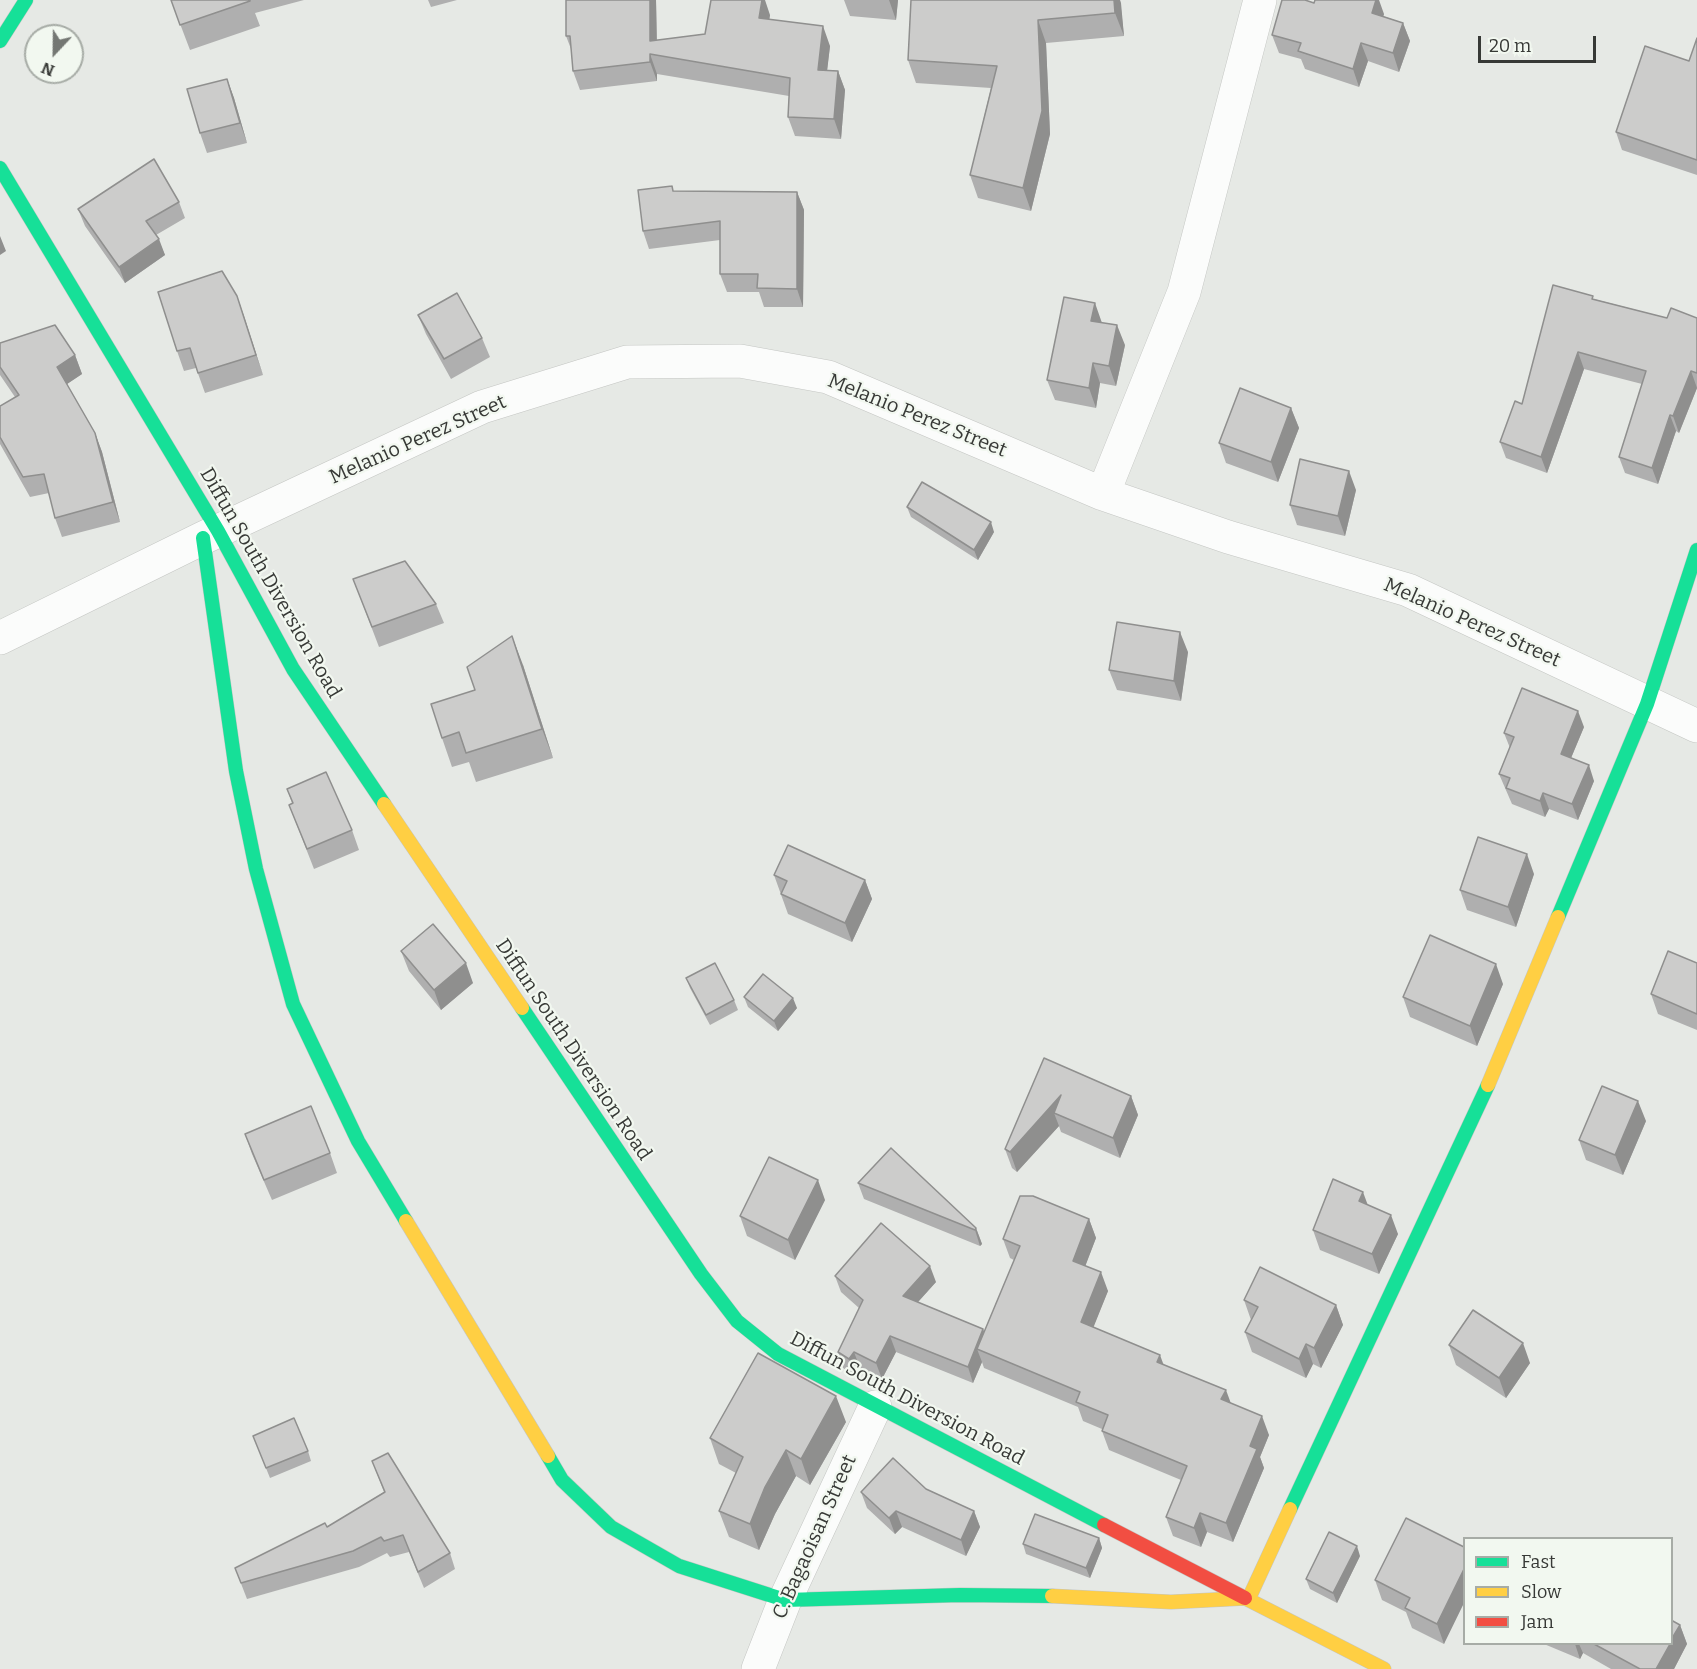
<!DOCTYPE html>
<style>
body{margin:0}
#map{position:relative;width:1697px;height:1669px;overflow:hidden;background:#e6e9e5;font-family:Bitter,serif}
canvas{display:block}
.legend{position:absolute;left:1463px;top:1537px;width:210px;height:108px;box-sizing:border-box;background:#f2f8f0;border:2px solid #a7aca6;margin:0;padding:8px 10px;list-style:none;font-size:18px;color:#373936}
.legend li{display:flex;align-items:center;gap:12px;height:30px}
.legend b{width:30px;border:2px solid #a7aca6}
.north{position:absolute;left:24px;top:24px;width:60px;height:60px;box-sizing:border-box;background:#f2f8f0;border:2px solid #a7aca6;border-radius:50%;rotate:202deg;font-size:16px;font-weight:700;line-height:24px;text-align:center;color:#373936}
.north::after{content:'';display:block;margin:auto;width:21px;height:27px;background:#747773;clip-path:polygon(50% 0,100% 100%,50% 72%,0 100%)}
.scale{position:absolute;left:1478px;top:36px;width:118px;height:27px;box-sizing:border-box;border:3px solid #373936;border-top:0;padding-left:8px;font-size:18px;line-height:21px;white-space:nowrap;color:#373936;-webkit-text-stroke:4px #f2f8f0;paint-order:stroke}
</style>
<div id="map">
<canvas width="1697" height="1669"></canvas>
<ul class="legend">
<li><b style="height:8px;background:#16e098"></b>Fast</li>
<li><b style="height:8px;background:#ffcf43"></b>Slow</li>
<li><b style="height:8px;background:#f24e42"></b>Jam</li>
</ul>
<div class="north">N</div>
<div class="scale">20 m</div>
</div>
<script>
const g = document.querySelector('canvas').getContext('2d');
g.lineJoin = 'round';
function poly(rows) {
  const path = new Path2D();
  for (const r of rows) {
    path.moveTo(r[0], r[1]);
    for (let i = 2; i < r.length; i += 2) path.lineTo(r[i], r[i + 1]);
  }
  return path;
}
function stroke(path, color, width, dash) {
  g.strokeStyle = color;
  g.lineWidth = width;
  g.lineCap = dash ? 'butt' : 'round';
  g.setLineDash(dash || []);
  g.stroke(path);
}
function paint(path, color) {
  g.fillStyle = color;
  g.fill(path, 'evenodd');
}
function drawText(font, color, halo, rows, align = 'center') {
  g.font = font + ' Bitter,serif';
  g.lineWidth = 4.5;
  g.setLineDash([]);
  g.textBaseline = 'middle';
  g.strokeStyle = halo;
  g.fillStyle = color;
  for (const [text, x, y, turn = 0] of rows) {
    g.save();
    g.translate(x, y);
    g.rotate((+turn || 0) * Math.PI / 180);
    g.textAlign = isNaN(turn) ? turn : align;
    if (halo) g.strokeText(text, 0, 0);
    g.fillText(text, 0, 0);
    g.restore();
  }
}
const street = poly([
 [1103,494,1184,292,1260,0],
 [0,638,203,538,482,407,627,362,740,361,828,377,1103,494,1228,537,1408,590,1697,726],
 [758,1669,785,1600,875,1407]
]);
const fast = poly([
 [0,41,26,0],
 [0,168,218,531,293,669,384,804],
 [203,538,236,771,256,869,293,1004,358,1141,406,1221],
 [1558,917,1647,704,1697,550],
 [522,1008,701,1274,737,1321,778,1354,1104,1525],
 [548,1456,562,1480,611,1527,679,1566,785,1600,960,1595,1052,1596],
 [1290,1509,1488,1085]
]);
const slow = poly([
 [384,804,522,1008],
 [1488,1085,1558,917],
 [406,1221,548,1456],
 [1052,1596,1171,1602,1249,1598,1290,1509],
 [1245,1598,1384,1669]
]);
const jam = poly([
 [1104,1525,1245,1598]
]);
stroke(street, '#c4c6c3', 34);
stroke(fast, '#c4c6c3', 15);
stroke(slow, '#c4c6c3', 15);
stroke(jam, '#c4c6c3', 15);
stroke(street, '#fbfcfb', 33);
stroke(fast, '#16e098', 14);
stroke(slow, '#ffcf43', 14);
stroke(jam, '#f24e42', 14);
paint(poly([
 [171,0,304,0,255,13,260,26,190,50],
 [428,0,457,0,431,7],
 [566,0,656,0,657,40,705,34,770,15,769,20,830,46,827,70,838,71,845,90,841,139,795,136,788,117,789,96,657,74,657,81,580,90,573,71,571,49,566,36],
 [844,0,898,0,896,20,850,16],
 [911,0,1120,0,1124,36,1046,43,1050,134,1031,211,978,198,970,175,991,88,916,83,908,60],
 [1314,3,1384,14,1383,16,1403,23,1410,41,1399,72,1368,61,1359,87,1305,69,1301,59,1279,53,1272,35],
 [1697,38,1697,175,1622,150,1616,132,1689,61],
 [227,79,234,98,247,143,207,153,200,133],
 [674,191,797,192,804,210,803,307,764,307,759,292,727,292,720,274,720,240,649,249,643,231],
 [179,202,185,218,156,235,165,255,125,283,85,226,78,209],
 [237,296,263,375,205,393,196,368,184,371,177,351],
 [1594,299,1667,318,1697,318,1697,388,1679,433,1676,431,1658,484,1625,473,1619,457,1642,384,1584,369,1547,473,1506,458,1500,442,1522,404],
 [418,315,482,338,490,357,451,379,426,334],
 [0,343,75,355,82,374,67,384,95,433,102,452,120,522,62,537,55,518,49,493,30,497,0,444,0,406,15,397,0,375],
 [1125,345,1116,386,1100,383,1096,408,1055,400,1047,380],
 [1291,408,1299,428,1278,482,1226,463,1219,443],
 [1356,490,1345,536,1297,525,1290,505],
 [907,507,994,532,978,560,911,517],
 [353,579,436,604,444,623,379,647],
 [1188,652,1181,701,1117,690,1109,670],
 [523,665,553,758,476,782,469,762,452,767,442,738,475,690],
 [1584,727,1571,758,1594,781,1578,820,1549,809,1545,817,1512,804,1499,774,1510,748,1504,733],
 [287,789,352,830,359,850,314,869,289,805,292,803],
 [1534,874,1516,927,1467,910,1460,890],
 [774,875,865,880,872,899,852,942,788,914],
 [401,951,473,983,441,1010,409,971],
 [1697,963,1697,1030,1658,1014,1651,994],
 [686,978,734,1000,738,1010,710,1025,690,988],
 [1503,984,1477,1046,1410,1017,1403,997],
 [744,997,797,1008,778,1031,748,1007],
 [1044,1058,1131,1096,1138,1115,1120,1158,1061,1132,1059,1126,1017,1172,1012,1168,1005,1149],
 [1646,1121,1623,1175,1586,1160,1579,1140],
 [245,1134,330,1153,337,1173,272,1200,252,1154],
 [858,1183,976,1228,982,1244,980,1246,864,1199],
 [825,1200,795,1260,747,1236,740,1216],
 [1368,1205,1398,1234,1379,1274,1320,1250,1313,1230],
 [1089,1219,1096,1238,1085,1266,1108,1291,1093,1327,1163,1365,1230,1403,1269,1435,1260,1457,1264,1468,1233,1542,1207,1532,1201,1547,1173,1536,1166,1517,1181,1480,1109,1450,1102,1431,1102,1429,1083,1421,1078,1407,984,1368,982,1362,973,1383,896,1352,882,1379,860,1368,855,1375,843,1368,838,1352,859,1308,841,1292,835,1276,936,1282,918,1302,983,1329,984,1332,1014,1260,1010,1258,1003,1239],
 [1244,1300,1336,1305,1343,1325,1321,1368,1313,1364,1306,1378,1252,1352,1245,1332,1251,1320],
 [1449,1345,1530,1363,1506,1398,1456,1365],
 [846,1422,810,1485,796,1476,775,1514,759,1550,729,1537,719,1511,736,1473,719,1464,710,1438],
 [253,1436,308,1451,311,1461,270,1478],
 [372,1461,450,1553,455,1569,424,1588,409,1552,390,1557,387,1553,359,1567,247,1599,235,1568,327,1527,384,1492],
 [926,1489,974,1511,980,1527,966,1556,902,1527,895,1534,867,1508,861,1492],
 [1099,1538,1102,1548,1090,1578,1026,1554,1023,1544],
 [1464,1547,1444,1644,1412,1628,1406,1612,1382,1600,1375,1580],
 [1360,1556,1337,1603,1310,1589,1306,1579],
 [1680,1625,1687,1644,1674,1669,1611,1669,1583,1653,1580,1659,1544,1644,1671,1644]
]), '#afafaf');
paint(poly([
 [650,0,656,0,657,56,650,41],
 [762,0,765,0,770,15,766,38,759,18],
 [889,0,898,0,896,20],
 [1114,0,1120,0,1121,3,1124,36,1115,13],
 [1376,0,1379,0,1384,14,1379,31,1372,13],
 [1038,20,1046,43,1050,134,1031,211,1023,188],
 [1403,23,1410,41,1399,72,1393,53],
 [823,26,830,46,825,89,818,70],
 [1361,43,1368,61,1359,87,1353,69],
 [650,54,657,74,657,81,650,62],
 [838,71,845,90,841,139,834,119],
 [227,79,234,98,247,143,240,123],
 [797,192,804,210,803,307,797,289],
 [0,236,6,251,0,255],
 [159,239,165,255,125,283,119,267],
 [237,296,244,316,263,375,256,355],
 [1095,303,1102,323,1091,321],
 [1117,325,1125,345,1116,386,1109,366],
 [1578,352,1584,369,1547,473,1541,457],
 [75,355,82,374,64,386,57,367],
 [1093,363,1100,383,1096,408,1089,388],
 [1691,371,1697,388,1679,433,1673,416],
 [1291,408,1299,428,1278,482,1271,462],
 [1670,415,1676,431,1658,484,1652,468],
 [95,433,102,452,120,522,113,502],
 [1349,471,1356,490,1345,536,1338,516],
 [991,522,994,532,978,560,974,550],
 [1180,632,1188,652,1181,701,1174,681],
 [512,636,523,665,553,758,542,729],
 [1578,711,1584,727,1566,770,1561,754],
 [1589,765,1594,781,1578,820,1572,804],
 [1543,793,1549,809,1545,817,1540,801],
 [1527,854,1534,874,1516,927,1508,907],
 [865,880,872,899,852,942,845,923],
 [466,963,473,983,441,1010,434,990],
 [1496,964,1503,984,1477,1046,1470,1026],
 [793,998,797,1008,778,1031,774,1021],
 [1061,1095,1054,1113,1059,1126,1017,1172,1010,1152],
 [1131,1096,1138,1115,1120,1158,1113,1138],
 [1638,1101,1646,1121,1623,1175,1615,1155],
 [818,1180,825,1200,795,1260,788,1240],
 [1363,1192,1370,1211,1359,1201],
 [1391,1215,1398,1234,1379,1274,1372,1254],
 [1089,1219,1096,1238,1080,1280,1073,1261],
 [976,1228,982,1244,980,1246,975,1230],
 [930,1266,936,1282,909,1312,903,1296],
 [1101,1272,1108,1291,1088,1341,1081,1322],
 [1336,1305,1343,1325,1321,1368,1314,1348],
 [983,1329,989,1345,977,1349,982,1362,973,1383,968,1367],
 [890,1336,896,1352,882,1379,876,1363],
 [1523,1343,1530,1363,1506,1398,1499,1378],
 [1306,1344,1313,1364,1306,1378,1299,1359],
 [854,1352,860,1368,855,1375,849,1359],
 [1160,1355,1167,1374,1157,1362],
 [1226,1390,1233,1409,1221,1399],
 [836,1396,846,1422,810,1485,801,1459],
 [1262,1416,1269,1435,1260,1457,1264,1468,1233,1542,1226,1523,1250,1446],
 [786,1450,796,1476,775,1514,759,1550,750,1524,765,1487],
 [896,1511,902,1527,895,1534,889,1518],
 [974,1511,980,1527,966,1556,961,1540],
 [1200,1513,1207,1532,1201,1547,1194,1528],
 [1099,1538,1102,1548,1090,1578,1086,1568],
 [1357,1546,1360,1556,1337,1603,1333,1593],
 [1464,1569,1464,1603,1444,1644,1437,1624],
 [1680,1625,1687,1644,1674,1669,1656,1669,1670,1644,1671,1644,1671,1640],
 [1575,1644,1579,1644,1583,1653,1580,1659]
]), '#8f8f8e');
const building = poly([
 [171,0,250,0,250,1,180,25,171,0],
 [566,0,650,0,650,41,705,34,711,0,762,0,759,18,823,26,818,70,838,71,834,119,788,117,790,78,650,54,650,62,573,71,570,36,566,36,566,0],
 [911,0,1114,0,1115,13,1038,20,1042,111,1023,188,970,175,997,66,908,60,911,0],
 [1282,0,1305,0,1314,3,1315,0,1376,0,1372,13,1403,23,1393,53,1361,43,1353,69,1298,51,1301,43,1272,35,1282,0],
 [1697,38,1697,160,1616,132,1645,46,1689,61,1697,38],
 [227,79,240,123,200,133,187,89,227,79],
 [154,159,179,202,146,221,159,239,119,267,78,209,154,159],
 [672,186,673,191,797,192,797,289,757,288,758,274,720,274,720,221,643,231,638,190,672,186],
 [222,271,237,296,256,355,198,373,190,348,177,351,158,292,222,271],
 [1553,285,1593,296,1592,299,1667,318,1671,308,1697,318,1697,373,1691,371,1673,416,1670,415,1652,468,1619,457,1646,371,1578,352,1541,457,1500,442,1515,401,1522,404,1553,285],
 [457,293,482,338,444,359,418,315,457,293],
 [1064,297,1095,303,1091,321,1117,325,1109,366,1093,363,1089,388,1047,380,1064,297],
 [55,325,75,355,57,367,95,433,113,502,55,518,44,474,23,477,0,437,0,406,19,395,0,367,0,343,55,325],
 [1240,388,1291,408,1271,462,1219,443,1240,388],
 [1300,459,1349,471,1338,516,1290,505,1300,459],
 [922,482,991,522,974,550,907,507,922,482],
 [405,561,436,604,372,627,353,579,405,561],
 [1117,622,1180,632,1174,681,1109,670,1117,622],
 [512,636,542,729,466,753,459,732,442,738,431,704,475,690,467,667,512,636],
 [1522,688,1578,711,1561,754,1589,765,1572,804,1543,793,1540,801,1506,788,1510,778,1499,774,1514,737,1504,733,1522,688],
 [326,772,352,830,307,849,289,805,293,803,287,789,326,772],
 [1478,837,1527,854,1508,907,1460,890,1478,837],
 [788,845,865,880,845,923,781,894,787,881,774,875,788,845],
 [433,924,466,963,434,990,401,951,433,924],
 [1430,935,1496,964,1470,1026,1403,997,1430,935],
 [1668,951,1697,963,1697,1014,1651,994,1668,951],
 [715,963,734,1000,706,1015,686,978,715,963],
 [763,974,793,998,774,1021,744,997,763,974],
 [1044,1058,1131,1096,1113,1138,1054,1113,1061,1095,1010,1152,1005,1149,1044,1058],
 [1602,1086,1638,1101,1615,1155,1579,1140,1602,1086],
 [311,1106,330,1153,264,1180,245,1134,311,1106],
 [891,1148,976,1228,975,1230,858,1183,891,1148],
 [769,1157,818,1180,788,1240,740,1216,769,1157],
 [1333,1179,1363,1192,1359,1201,1391,1215,1372,1254,1313,1230,1333,1179],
 [1020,1196,1033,1196,1089,1219,1073,1261,1101,1272,1081,1322,1160,1355,1157,1362,1226,1390,1221,1399,1262,1416,1250,1446,1257,1449,1226,1523,1200,1513,1194,1528,1166,1517,1187,1466,1102,1431,1108,1415,1076,1402,1080,1392,977,1349,1020,1246,1003,1239,1020,1196],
 [881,1223,930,1266,903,1296,983,1329,968,1367,890,1336,876,1363,854,1352,849,1359,838,1352,863,1300,835,1276,881,1223],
 [1260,1267,1336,1305,1314,1348,1306,1344,1299,1359,1245,1332,1258,1307,1244,1300,1260,1267],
 [1473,1310,1523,1343,1499,1378,1449,1345,1473,1310],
 [758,1353,836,1396,801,1459,786,1450,765,1487,750,1524,719,1511,743,1457,710,1438,758,1353],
 [294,1418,308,1451,266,1468,253,1436,294,1418],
 [388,1453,450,1553,418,1572,403,1535,384,1541,381,1537,353,1551,241,1583,235,1568,325,1523,327,1527,385,1492,372,1461,388,1453],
 [893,1458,926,1489,974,1511,961,1540,896,1511,889,1518,861,1492,893,1458],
 [1035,1514,1099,1538,1086,1568,1023,1544,1035,1514],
 [1406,1518,1464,1547,1464,1569,1437,1624,1405,1608,1410,1598,1375,1580,1406,1518],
 [1329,1532,1357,1546,1333,1593,1306,1579,1329,1532],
 [1671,1620,1680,1625,1671,1640,1671,1620],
 [1594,1644,1670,1644,1656,1669,1640,1669,1594,1644]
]);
paint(building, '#cccccb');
stroke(building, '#8f8f8e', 1.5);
drawText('20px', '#373936', '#f2f8f0', [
 ["Melanio Perez Street",917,416,22],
 ["Melanio Perez Street",418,440,-24],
 ["Diffun South Diversion Road",270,583,60],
 ["Melanio Perez Street",1472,623,24],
 ["Diffun South Diversion Road",573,1050,56],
 ["Diffun South Diversion Road",907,1399,28],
 ["C. Bagaoisan Street",815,1537,-66]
]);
</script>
